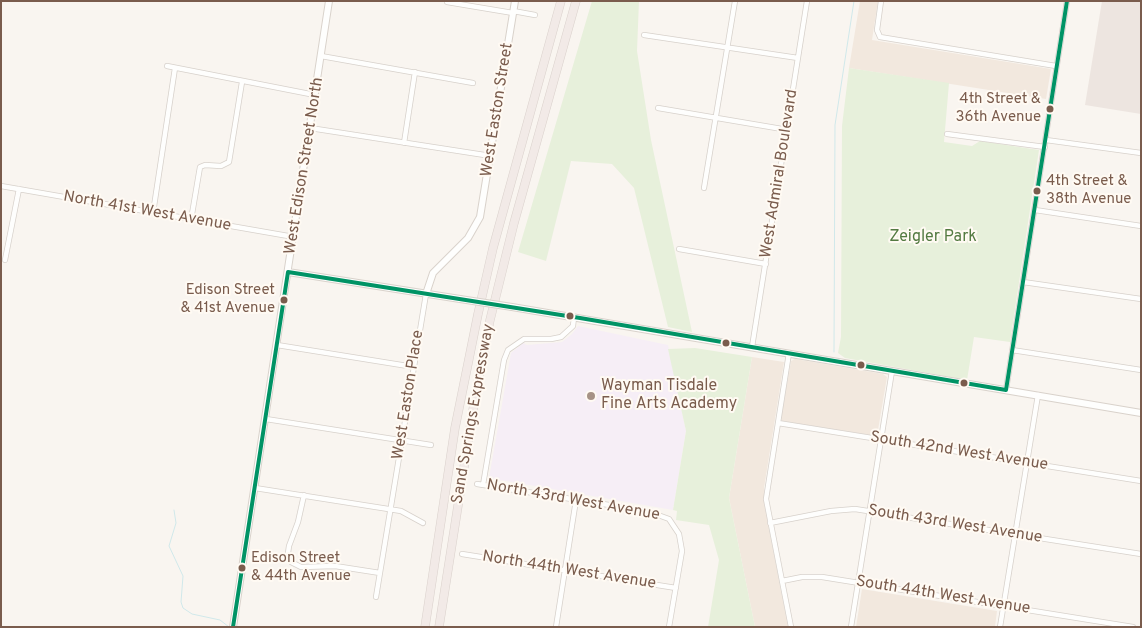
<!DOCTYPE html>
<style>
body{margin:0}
#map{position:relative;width:1142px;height:628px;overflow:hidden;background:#f9f5f0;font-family:Overpass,sans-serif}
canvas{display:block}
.frame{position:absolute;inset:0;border:2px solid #7a5c4d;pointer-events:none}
</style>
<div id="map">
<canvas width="1142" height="628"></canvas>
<div class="frame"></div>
</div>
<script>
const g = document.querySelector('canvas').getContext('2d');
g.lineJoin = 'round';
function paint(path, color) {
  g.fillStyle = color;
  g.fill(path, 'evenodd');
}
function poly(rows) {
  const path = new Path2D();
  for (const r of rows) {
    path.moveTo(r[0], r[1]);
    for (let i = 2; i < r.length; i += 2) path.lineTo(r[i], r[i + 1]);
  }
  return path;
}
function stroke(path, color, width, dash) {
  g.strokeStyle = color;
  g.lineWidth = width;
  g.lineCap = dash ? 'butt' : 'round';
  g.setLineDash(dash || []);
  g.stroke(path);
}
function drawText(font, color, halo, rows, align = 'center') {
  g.font = font + ' Overpass,sans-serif';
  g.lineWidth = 4;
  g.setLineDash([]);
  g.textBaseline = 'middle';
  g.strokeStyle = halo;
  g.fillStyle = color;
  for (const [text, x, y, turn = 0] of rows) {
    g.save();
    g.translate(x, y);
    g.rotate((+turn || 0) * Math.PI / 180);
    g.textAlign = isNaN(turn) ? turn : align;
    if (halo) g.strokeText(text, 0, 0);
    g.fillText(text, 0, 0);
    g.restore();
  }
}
paint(poly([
 [860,1,878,1,872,40,1051,69,1046,99,849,68],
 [752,357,784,362,764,488,764,503,788,627,755,627,729,498],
 [795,359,883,374,887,377,877,436,782,421,781,418,791,361],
 [862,589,997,611,995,627,856,627]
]), '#f2e8de');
paint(poly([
 [1102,1,1141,1,1141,114,1085,105]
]), '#ede5e0');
paint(poly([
 [578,326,668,345,686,431,673,510,489,478,511,353,523,343,527,345,562,342,572,334]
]), '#f6eef6');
paint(poly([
 [592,1,639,1,637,51,651,140,692,332,668,327,634,188,612,164,571,161,546,261,518,252],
 [849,68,949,83,944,142,972,146,980,141,1039,150,1010,342,974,337,967,380,845,358,838,353,841,337,842,126],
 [695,348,752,357,729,498,755,627,708,627,719,560,709,525,676,520,677,511,673,510,686,431,668,349]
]), '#e7f0db');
stroke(poly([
 [834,352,835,125,854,1],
 [174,510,176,523,169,546,183,576,181,602,183,608,192,614,220,620,229,627]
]), '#d0e8ea', 1);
const street = poly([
 [881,1,877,30,880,37,1056,66],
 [447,2,513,13],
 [513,11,535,15],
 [644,35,798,58],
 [321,56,473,83],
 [167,66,315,95],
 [658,108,788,130],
 [310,128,491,156],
 [947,134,1045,147],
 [1046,140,1141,153],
 [404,143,415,72],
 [1,186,294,237],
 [704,188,735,1],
 [1035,210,1141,226],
 [153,213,175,68],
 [191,220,200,167,205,165,221,166,229,162,242,82],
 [679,249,766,264],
 [5,260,19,189],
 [1023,282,1141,299],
 [277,345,414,367],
 [752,347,807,1],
 [1012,350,1141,370],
 [789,353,766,499,791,627],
 [1006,390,1067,1],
 [266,419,431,445],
 [778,423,1141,481],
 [477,484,647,511,669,519,679,534,682,551,669,627],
 [483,485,504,360,508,350,524,339,551,339,561,337,573,326,574,317],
 [255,488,401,511,423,523],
 [304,495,298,522,289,546,288,553,291,562,301,567,335,566,380,573],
 [770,523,831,511,855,509,1141,554],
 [462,554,676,588],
 [782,581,802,577,822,577,1133,627],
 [376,597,426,294],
 [556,627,576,500],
 [851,627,892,371],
 [1000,627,1038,395]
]);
const secondary = poly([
 [288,272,460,299],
 [426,294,433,273,468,238,480,217,515,1],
 [512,307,1141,413],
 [233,627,329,1]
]);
const highway = poly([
 [425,627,455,428,478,314,493,248,561,1],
 [439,627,475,397,490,320,514,223,576,1]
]);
stroke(street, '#d7d1cb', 6);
stroke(secondary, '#d9d2cb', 8);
stroke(highway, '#dad1cc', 9);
stroke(street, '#fefefd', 4.5);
stroke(secondary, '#fefefd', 6);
stroke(highway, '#f2eae7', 8);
const secondaryBridge = poly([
 [460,299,512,307]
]);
stroke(secondaryBridge, '#d9d2cb', 8, []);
stroke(secondaryBridge, '#fefefd', 6);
stroke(poly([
 [233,627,288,272,580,318,1006,390,1067,1]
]), '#009365', 4);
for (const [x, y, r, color] of [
 [1050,109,4.5,"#7a5c4d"],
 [1037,191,4.5,"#7a5c4d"],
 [284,300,4.5,"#7a5c4d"],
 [570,316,4.5,"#7a5c4d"],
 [726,343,4.5,"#7a5c4d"],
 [861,365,4.5,"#7a5c4d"],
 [964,383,4.5,"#7a5c4d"],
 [591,396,5,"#a69286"],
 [242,568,4.5,"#7a5c4d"]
]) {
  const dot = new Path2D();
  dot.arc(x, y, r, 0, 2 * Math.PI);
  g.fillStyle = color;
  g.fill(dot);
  stroke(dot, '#fffaf3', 2);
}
drawText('15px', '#7a5c4d', '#fffaf3', [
 ["4th Street &",1041,100],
 ["36th Avenue",1041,118],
 ["4th Street &",1046,182,"left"],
 ["38th Avenue",1046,200,"left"],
 ["Edison Street",275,291],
 ["& 41st Avenue",275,309],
 ["Edison Street",251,559,"left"],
 ["& 44th Avenue",251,577,"left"]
], 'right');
drawText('16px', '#7a5c4d', '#fffaf3', [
 ["West Easton Street",498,110,-81],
 ["West Edison Street North",305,166,-81],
 ["West Admiral Boulevard",780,174,-81],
 ["North 41st West Avenue",147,212,10],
 ["West Easton Place",409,395,-81],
 ["Sand Springs Expressway",474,414,-80],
 ["South 42nd West Avenue",959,452,9],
 ["North 43rd West Avenue",573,501,10],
 ["South 43rd West Avenue",955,525,9],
 ["North 44th West Avenue",569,571,9],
 ["South 44th West Avenue",943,596,9]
]);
drawText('16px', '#537a41', '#fffaf3', [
 ["Zeigler Park",933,238]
]);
drawText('16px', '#7a5c4d', '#fffaf3', [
 ["Wayman Tisdale",601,387],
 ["Fine Arts Academy",601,405]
], 'left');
</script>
